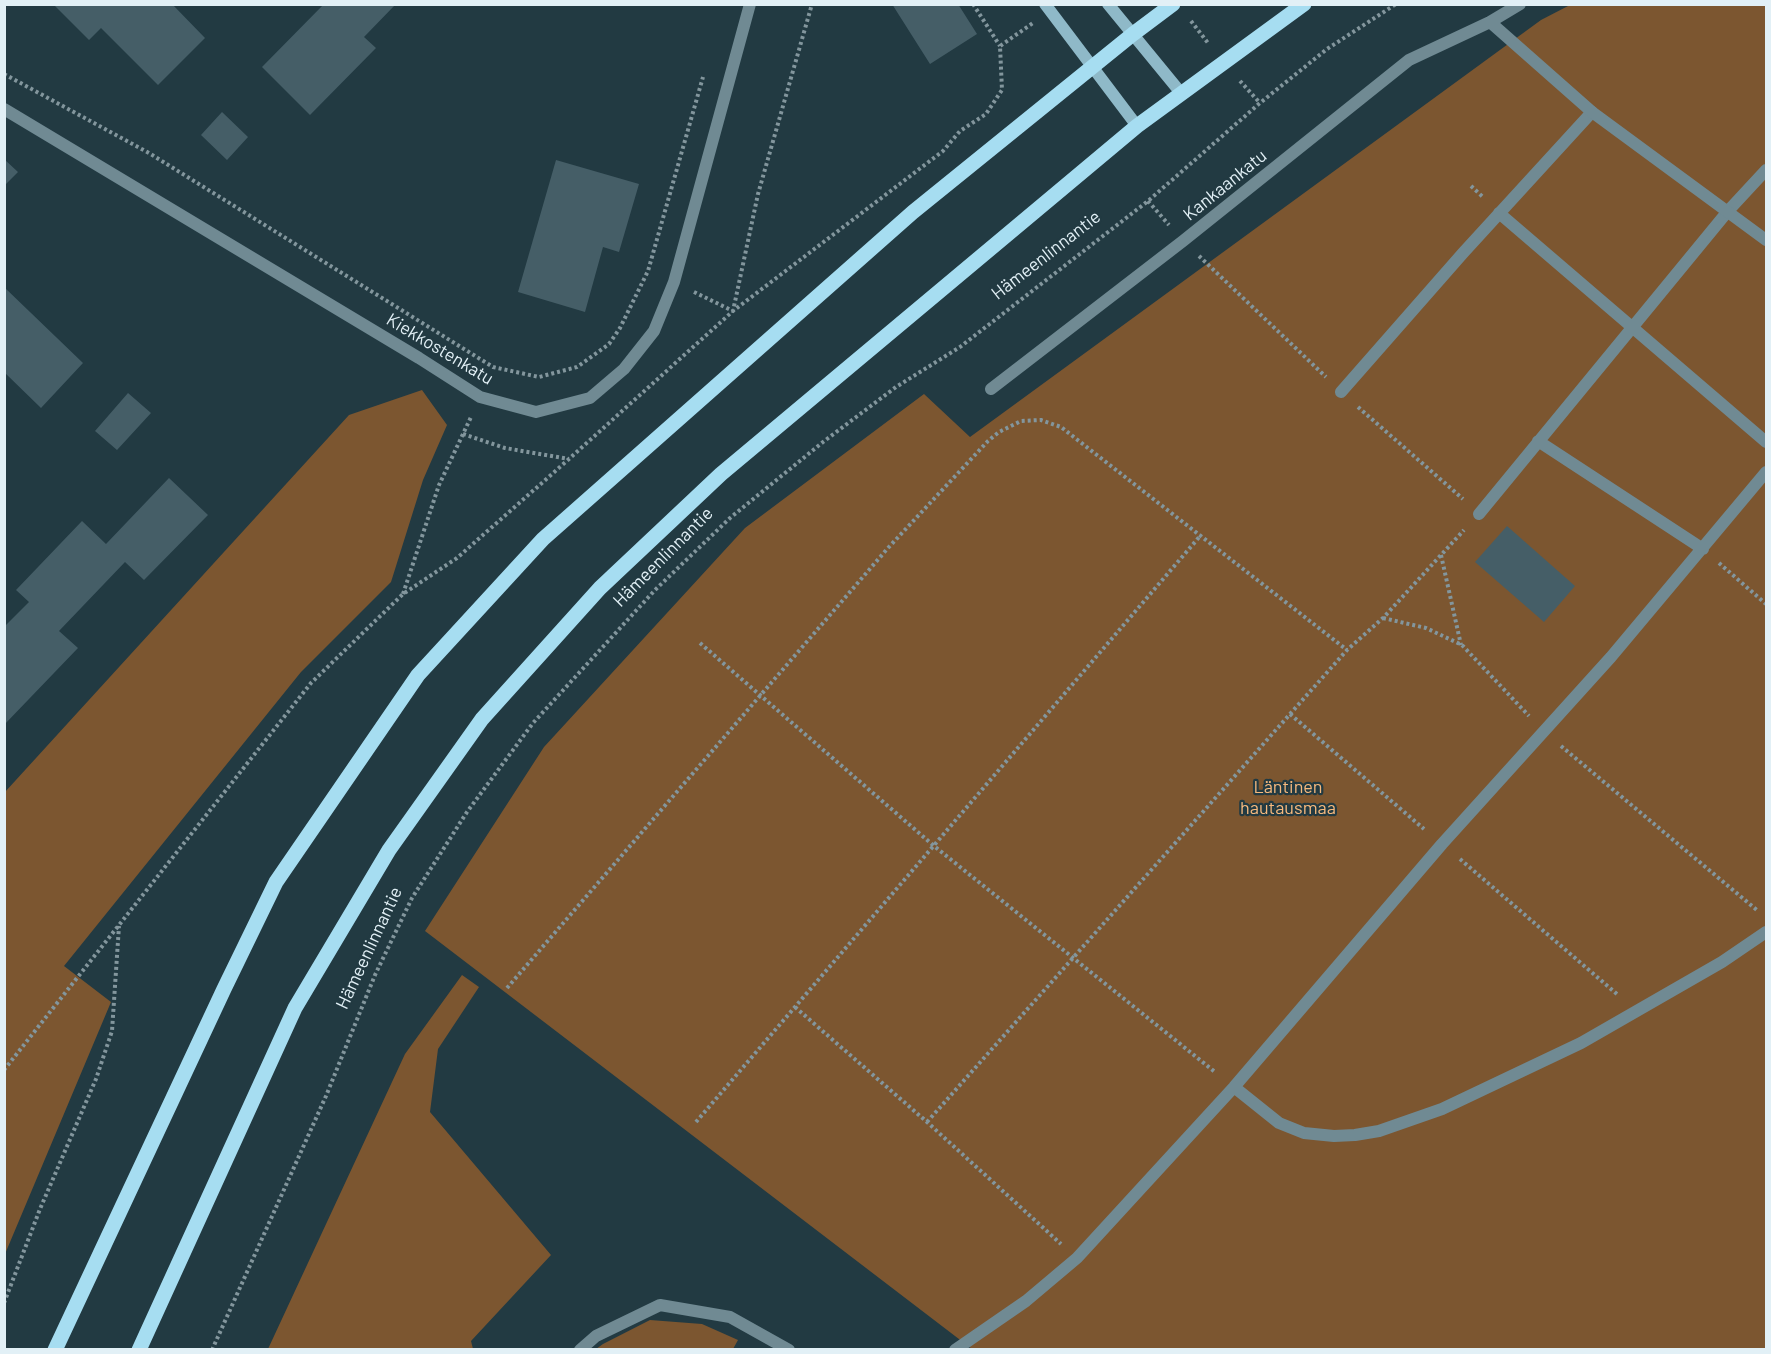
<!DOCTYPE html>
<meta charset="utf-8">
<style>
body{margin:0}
#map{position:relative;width:1771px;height:1354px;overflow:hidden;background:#223a42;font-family:Barlow,sans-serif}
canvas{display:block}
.frame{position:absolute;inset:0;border:6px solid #e2f0f6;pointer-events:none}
</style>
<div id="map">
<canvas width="1771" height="1354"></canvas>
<div class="frame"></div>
</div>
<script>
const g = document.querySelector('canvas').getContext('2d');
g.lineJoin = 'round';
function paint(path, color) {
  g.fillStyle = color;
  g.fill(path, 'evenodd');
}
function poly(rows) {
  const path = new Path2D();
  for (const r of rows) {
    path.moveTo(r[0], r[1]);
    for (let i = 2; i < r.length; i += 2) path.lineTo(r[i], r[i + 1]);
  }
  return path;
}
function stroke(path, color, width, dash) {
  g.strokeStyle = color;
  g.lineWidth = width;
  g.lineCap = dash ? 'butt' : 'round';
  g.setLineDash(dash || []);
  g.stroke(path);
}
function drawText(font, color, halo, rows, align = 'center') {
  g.font = font + ' Barlow,sans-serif';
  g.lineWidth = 4.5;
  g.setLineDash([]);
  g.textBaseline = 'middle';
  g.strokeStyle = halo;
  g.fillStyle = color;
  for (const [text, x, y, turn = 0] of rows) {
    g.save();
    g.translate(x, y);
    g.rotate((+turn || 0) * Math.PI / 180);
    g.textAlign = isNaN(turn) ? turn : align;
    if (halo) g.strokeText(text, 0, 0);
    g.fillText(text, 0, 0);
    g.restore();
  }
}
paint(poly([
 [1570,5,1766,5,1766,1349,972,1349,425,931,544,747,745,528,924,394,970,437,1541,20],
 [422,390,447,425,423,480,391,582,301,672,64,966,111,1002,5,1254,5,792,349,415],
 [462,975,479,987,438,1049,430,1112,551,1255,471,1341,473,1349,268,1349,405,1054],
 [650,1320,702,1324,738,1340,733,1349,596,1349,603,1344]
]), '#7c5630');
paint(poly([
 [53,4,172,4,205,38,158,85,101,28,89,40],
 [324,4,396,4,364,37,376,48,310,115,262,67],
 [892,4,958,4,977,34,930,64],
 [222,112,248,137,227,160,201,135],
 [4,159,18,172,4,186],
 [556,160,639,184,619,252,603,247,585,312,518,292],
 [4,287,83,363,41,408,4,372],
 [128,393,151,413,117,450,95,431],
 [169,478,208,515,144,580,125,562,59,631,78,648,4,725,4,627,29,602,16,590,82,521,106,544],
 [1507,526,1575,586,1544,622,1475,562]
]), '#455e67');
stroke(poly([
 [973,4,1000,46],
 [1191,21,1208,43],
 [4,74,149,153,493,367,539,377,577,367,609,344,620,328,648,271,703,77],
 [1240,81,1260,103],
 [1471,186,1484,198],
 [1148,201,1169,225],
 [1199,256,1326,377],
 [694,292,733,311,943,151,960,131,986,114,1002,90,1000,46,1033,23],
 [1358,407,1463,499],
 [463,434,505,448,569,459],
 [1441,555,1461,645],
 [1719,563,1766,604],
 [403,594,439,485,471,417],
 [1383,618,1426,628,1462,645,1529,716],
 [700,643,934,846,1215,1072],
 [1290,714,1424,829],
 [1561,746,1758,911],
 [1460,859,1618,995],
 [507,988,888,548,988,441,999,432,1021,421,1041,420,1061,427,1347,650],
 [795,1007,927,1122,1061,1244],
 [4,1070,311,683,403,594,457,558,569,459,733,311,758,194,812,4],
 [696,1122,1201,535],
 [927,1122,1347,650,1383,618,1464,530],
 [4,1303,40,1209,96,1079,112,1031,119,926],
 [212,1350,326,1096,375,975,412,898,467,812,533,723,655,590,730,518,823,442,896,387,960,347,1148,201,1260,103,1327,49,1396,4]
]), '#83969d', 4, [3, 3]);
stroke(poly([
 [1499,213,1766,442],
 [1341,392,1463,253,1592,112],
 [1538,441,1703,549],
 [1479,514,1728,211,1766,170],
 [1234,1087,1279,1123,1304,1133,1334,1136,1355,1135,1379,1131,1442,1109,1581,1043,1722,962,1766,932],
 [580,1350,596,1336,660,1305,730,1317,789,1350],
 [955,1350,1026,1301,1077,1258,1234,1087,1442,844,1611,657,1766,472]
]), '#708a93', 12);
stroke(poly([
 [1490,22,1592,112,1766,240],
 [4,109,419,358,480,397,536,412,590,398,624,369,654,331,674,282,750,4],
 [991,389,1183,241,1409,60,1490,22,1520,4]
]), '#708a93', 12);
stroke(poly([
 [1045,4,1137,126],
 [1108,4,1181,93]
]), '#8fb9c8', 12);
stroke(poly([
 [55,1350,224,989,276,882,418,675,543,539,913,212,1133,34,1173,4],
 [139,1350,295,1008,389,850,482,719,600,588,721,474,1137,126,1304,4]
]), '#a6ddf1', 15);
drawText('18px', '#e2f0f6', '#223a42', [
 ["Kankaankatu",1225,185,-39],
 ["Hämeenlinnantie",1046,255,-38],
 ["Kiekkostenkatu",440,349,31],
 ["Hämeenlinnantie",663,557,-45],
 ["Hämeenlinnantie",369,948,-65]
]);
drawText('18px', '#f7ba7e', '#223a42', [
 ["Läntinen",1288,787],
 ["hautausmaa",1288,808]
]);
</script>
